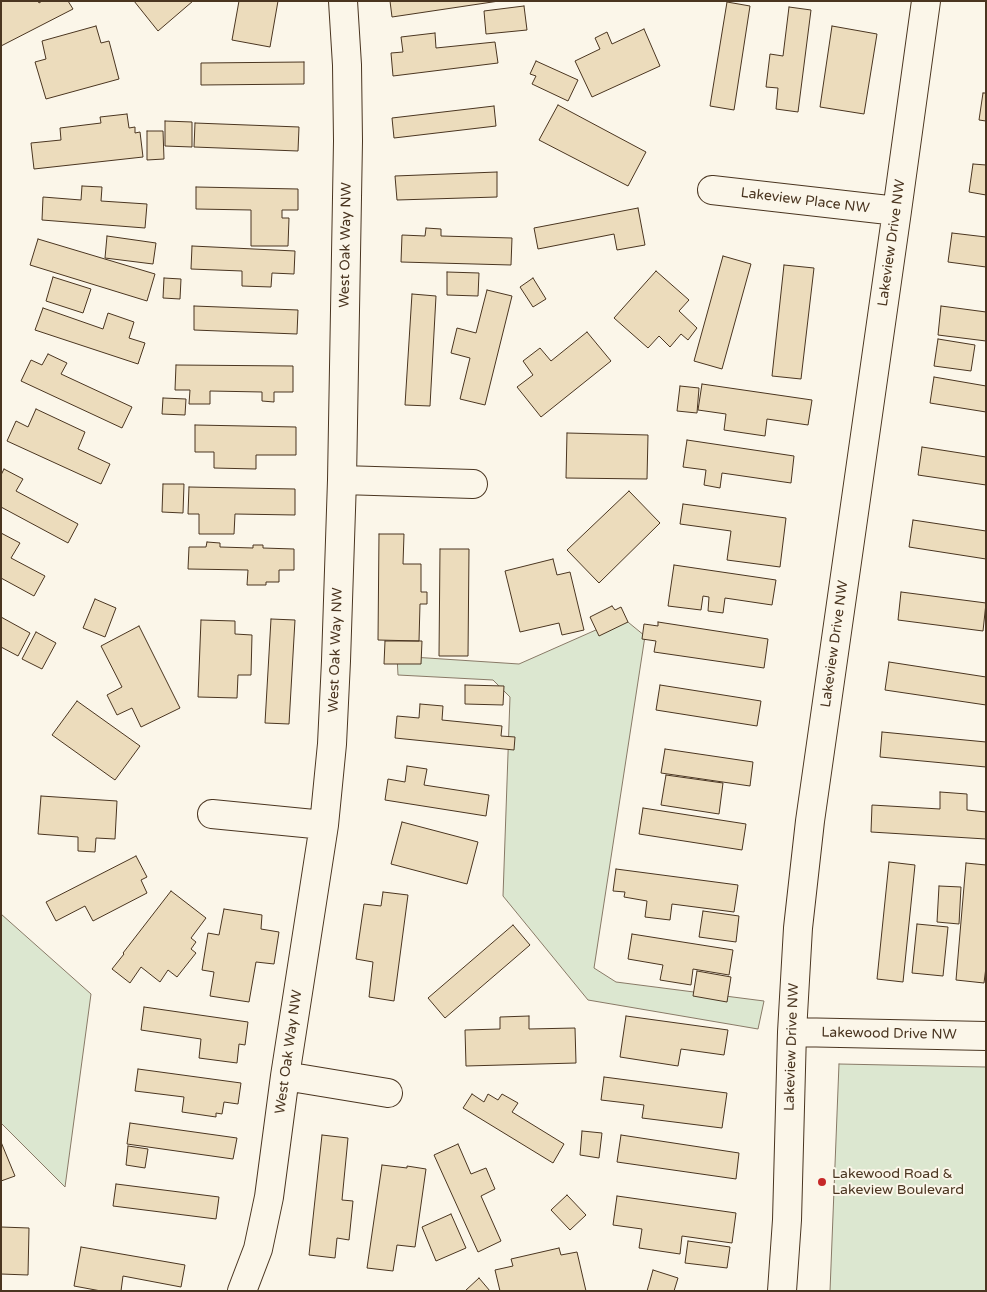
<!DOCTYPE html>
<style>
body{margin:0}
#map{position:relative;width:987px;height:1292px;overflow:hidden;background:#fbf6e9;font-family:"Varela Round",sans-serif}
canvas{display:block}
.frame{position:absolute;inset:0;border:2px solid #4a3520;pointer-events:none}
</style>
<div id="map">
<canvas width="987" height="1292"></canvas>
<div class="frame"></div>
</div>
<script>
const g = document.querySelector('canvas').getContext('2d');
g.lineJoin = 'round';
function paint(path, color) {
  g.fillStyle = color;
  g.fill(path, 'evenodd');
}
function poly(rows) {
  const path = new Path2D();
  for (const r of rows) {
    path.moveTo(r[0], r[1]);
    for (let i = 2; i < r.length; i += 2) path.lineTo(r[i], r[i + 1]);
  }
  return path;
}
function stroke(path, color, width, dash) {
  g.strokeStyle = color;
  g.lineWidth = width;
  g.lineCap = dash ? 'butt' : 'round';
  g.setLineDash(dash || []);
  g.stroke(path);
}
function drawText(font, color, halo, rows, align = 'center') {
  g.font = font + ' "Varela Round",sans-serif';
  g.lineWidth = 4;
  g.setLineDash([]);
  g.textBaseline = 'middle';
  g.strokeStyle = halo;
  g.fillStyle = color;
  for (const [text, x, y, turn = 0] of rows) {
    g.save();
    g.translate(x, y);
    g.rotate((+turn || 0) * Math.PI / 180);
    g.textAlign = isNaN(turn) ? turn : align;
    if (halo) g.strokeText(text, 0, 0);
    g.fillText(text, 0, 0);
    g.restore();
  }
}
const green = poly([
 [623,618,645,636,594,968,616,982,764,1001,758,1029,588,1000,503,896,510,697,493,680,398,675,397,656,519,664,623,618],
 [1,914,91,994,65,1187,1,1123,1,914],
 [839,1064,986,1067,986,1291,830,1291,839,1064]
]);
paint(green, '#dce7d0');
stroke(green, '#887966', 1);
const building = poly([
 [1,1,38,1,39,3,42,1,68,1,73,9,1,46,1,1],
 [134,1,193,1,158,31,134,1],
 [239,1,278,1,270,47,232,40,239,1],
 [390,1,499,1,392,17,390,1],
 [727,2,750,6,734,110,710,106,727,2],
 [524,6,527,30,486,34,484,11,524,6],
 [789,7,811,10,798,112,776,109,778,88,766,87,770,54,783,56,789,7],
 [96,26,101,43,109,41,119,79,46,99,35,62,46,59,42,41,96,26],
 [832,26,877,34,864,114,820,107,832,26],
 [644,29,660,66,592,97,575,61,600,49,595,38,607,32,612,44,644,29],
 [435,33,436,48,495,42,498,63,393,76,391,53,403,52,401,37,435,33],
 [536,61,578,80,568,101,532,84,536,76,530,74,536,61],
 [304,62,304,84,201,85,201,63,304,62],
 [983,93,986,93,986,121,979,120,983,93],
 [558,105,646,152,628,186,539,140,558,105],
 [494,106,496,126,394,138,392,118,494,106],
 [127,114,129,128,135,127,135,133,140,132,143,157,34,169,31,143,61,140,60,128,101,123,100,117,127,114],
 [165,121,192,122,192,147,165,146,165,121],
 [195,123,299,127,298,151,194,147,195,123],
 [147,131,163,131,164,159,147,160,147,131],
 [973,164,986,165,986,195,969,192,973,164],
 [497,172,497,197,397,200,395,176,497,172],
 [82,186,102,187,101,201,147,204,145,228,42,220,43,197,81,200,82,186],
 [196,187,298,189,298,210,282,210,282,218,289,218,288,246,251,246,251,210,196,209,196,187],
 [638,208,645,245,617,250,614,234,538,249,534,228,638,208],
 [426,228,441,229,441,236,512,238,511,265,401,262,402,235,425,236,426,228],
 [952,233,986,237,986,267,948,262,952,233],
 [107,236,156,243,153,264,105,258,107,236],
 [38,239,155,274,147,301,30,265,38,239],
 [192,246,295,251,294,274,272,273,271,287,242,286,242,271,191,269,192,246],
 [723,256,751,264,722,369,694,361,723,256],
 [784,265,814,268,801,379,772,376,784,265],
 [656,271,689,300,679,311,697,328,688,340,681,334,670,347,659,336,648,348,614,318,656,271],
 [447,272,479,273,478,296,447,295,447,272],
 [53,277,91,289,83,313,46,301,53,277],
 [164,278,181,279,180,299,163,298,164,278],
 [533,278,546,299,533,307,520,287,533,278],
 [487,290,512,296,485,405,460,399,470,358,451,353,457,328,476,333,487,290],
 [412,294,436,296,430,406,405,405,412,294],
 [194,306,298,310,297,334,194,330,194,306],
 [941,306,986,312,986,341,938,335,941,306],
 [43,308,103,329,108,313,134,322,129,338,145,343,138,364,35,330,43,308],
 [587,332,611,361,541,417,517,387,533,375,523,361,540,348,551,361,587,332],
 [938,339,975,345,971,371,934,366,938,339],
 [48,354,67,363,61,374,132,407,122,428,21,381,31,360,42,365,48,354],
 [176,365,293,366,293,392,274,392,274,402,262,401,262,392,210,391,210,404,189,404,190,390,175,390,176,365],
 [934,377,986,386,986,412,930,403,934,377],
 [702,384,812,400,808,425,767,419,765,436,724,430,726,414,698,410,702,384],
 [680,386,699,388,697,413,677,411,680,386],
 [163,398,186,399,185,415,162,414,163,398],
 [36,409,85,432,78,449,110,464,101,484,7,441,16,421,28,427,36,409],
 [195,425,296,427,296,455,256,455,256,469,214,468,214,452,195,452,195,425],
 [567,433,648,435,647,479,566,478,567,433],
 [687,440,794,456,791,483,722,473,720,488,704,485,706,470,683,467,687,440],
 [922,447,986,457,986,485,918,475,922,447],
 [4,469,23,479,16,491,78,524,68,543,1,507,1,475,4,469],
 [163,484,184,484,183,513,162,512,163,484],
 [189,487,295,489,295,515,235,514,234,534,199,534,199,514,188,514,189,487],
 [629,491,660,523,599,583,567,550,629,491],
 [683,504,786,518,780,567,727,560,731,531,680,524,683,504],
 [913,520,986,531,986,559,909,547,913,520],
 [1,533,20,543,11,558,45,576,34,596,1,578,1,533],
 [379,534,404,534,403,564,421,564,421,592,427,592,427,604,420,604,419,641,378,640,379,534],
 [207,542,220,543,220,547,253,548,253,545,263,545,263,548,294,549,294,570,279,570,279,582,266,582,266,585,247,585,248,570,188,569,189,547,206,547,207,542],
 [440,549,469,549,468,656,439,656,440,549],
 [553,559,557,575,570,572,584,630,562,635,559,623,520,632,505,571,553,559],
 [674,565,776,580,772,605,725,598,723,613,708,611,709,597,703,596,701,610,668,606,674,565],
 [901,592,986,603,983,631,898,620,901,592],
 [95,599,116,608,105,637,83,628,95,599],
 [612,606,615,610,621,607,628,622,599,636,590,617,612,606],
 [1,617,30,633,18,656,1,647,1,617],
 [271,619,295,620,289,724,265,723,271,619],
 [201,620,235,621,235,634,252,635,251,675,238,675,237,698,198,697,201,620],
 [658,622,768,639,764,668,654,652,656,641,642,639,644,624,658,626,658,622],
 [139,626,180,708,141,727,132,708,117,715,107,695,122,687,101,646,139,626],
 [36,632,56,643,42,669,22,659,36,632],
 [385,641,422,641,421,664,384,664,385,641],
 [889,662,986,677,986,705,885,690,889,662],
 [465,685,504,686,503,705,465,704,465,685],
 [660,685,761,701,757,726,656,710,660,685],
 [77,701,140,746,115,780,52,735,77,701],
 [420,704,443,706,442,720,502,726,501,736,515,737,514,750,395,738,397,716,419,718,420,704],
 [882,732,986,742,986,767,880,757,882,732],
 [665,749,753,762,750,786,661,773,665,749],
 [407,766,427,769,424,785,489,795,486,816,385,800,388,779,405,782,407,766],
 [666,775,723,783,719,814,661,805,666,775],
 [940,792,967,794,967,810,986,812,986,839,871,832,872,805,940,809,940,792],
 [41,796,117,801,115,839,96,838,95,852,78,851,78,837,38,834,41,796],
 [643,808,746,824,742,850,639,834,643,808],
 [402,822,478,842,467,884,391,864,402,822],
 [136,856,147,877,141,880,147,893,93,921,85,906,56,921,46,902,136,856],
 [889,862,915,865,903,982,877,979,889,862],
 [966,863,986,865,986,967,984,983,956,980,966,863],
 [616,869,738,885,734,912,672,904,670,920,645,917,647,901,624,897,625,892,613,891,616,869],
 [939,886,961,887,959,924,937,922,939,886],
 [171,891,206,918,191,938,196,942,191,949,196,953,177,977,168,970,160,982,141,967,130,983,112,969,124,954,123,953,171,891],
 [383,892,408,895,394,1001,369,997,373,962,356,959,364,904,381,906,383,892],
 [224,909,262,915,261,929,279,932,274,964,256,962,249,1002,210,996,214,972,202,970,208,933,219,935,224,909],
 [703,911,739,916,736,942,699,937,703,911],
 [917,924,948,927,943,976,912,973,917,924],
 [513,925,530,945,445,1018,428,998,513,925],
 [632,934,733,950,729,975,693,969,691,985,660,980,663,965,628,959,632,934],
 [697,971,731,977,727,1002,693,996,697,971],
 [144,1007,248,1022,245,1045,239,1044,237,1063,199,1058,201,1039,141,1030,144,1007],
 [529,1016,529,1029,575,1028,576,1063,466,1066,465,1030,500,1029,500,1017,529,1016],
 [626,1016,728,1030,724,1055,681,1049,678,1066,620,1057,626,1016],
 [138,1069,241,1083,238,1104,224,1102,222,1114,216,1113,216,1117,182,1112,184,1097,135,1091,138,1069],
 [604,1077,727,1093,722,1128,642,1118,644,1105,601,1100,604,1077],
 [472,1094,484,1102,488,1094,498,1100,502,1094,518,1103,512,1112,564,1144,553,1163,463,1108,472,1094],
 [130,1123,237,1138,233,1159,127,1144,130,1123],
 [582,1131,602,1133,599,1158,580,1155,582,1131],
 [322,1135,348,1138,342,1200,353,1201,349,1240,337,1238,335,1258,309,1255,322,1135],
 [621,1135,739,1153,736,1179,617,1162,621,1135],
 [1,1142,15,1176,1,1181,1,1142],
 [458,1144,471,1174,486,1168,495,1189,481,1196,501,1241,478,1252,434,1155,458,1144],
 [128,1146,148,1149,145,1168,126,1165,128,1146],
 [382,1165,407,1168,407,1166,426,1169,415,1247,397,1245,393,1271,367,1268,382,1165],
 [116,1184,219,1197,216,1219,113,1206,116,1184],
 [567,1195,586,1215,570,1230,551,1210,567,1195],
 [617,1196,736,1213,732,1243,682,1236,680,1254,639,1248,642,1229,613,1225,617,1196],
 [451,1214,466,1248,436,1261,422,1227,451,1214],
 [1,1227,29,1228,28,1275,1,1274,1,1227],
 [688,1241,730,1247,727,1268,685,1263,688,1241],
 [81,1247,185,1265,181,1287,123,1276,121,1291,101,1291,74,1286,81,1247],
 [559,1248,561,1255,577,1252,586,1291,500,1291,495,1270,513,1266,511,1259,559,1248],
 [653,1270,678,1278,674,1291,647,1291,653,1270],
 [479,1278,490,1291,465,1291,479,1278]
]);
paint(building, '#ecdcbc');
stroke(building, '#4a3520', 1);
const minor = poly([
 [712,190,897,211],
 [342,480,473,484],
 [212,814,324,825],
 [792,1032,986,1036],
 [285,1076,388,1093],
 [242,1291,258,1249,269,1197,285,1076,324,825,332,744,336,661,342,480,348,141,347,65,343,1],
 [782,1291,787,1220,792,1032,798,928,810,821,897,211,926,1]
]);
stroke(minor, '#4a3520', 30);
stroke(minor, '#fbf6e9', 28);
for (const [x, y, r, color] of [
 [822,1182,5,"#c62828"]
]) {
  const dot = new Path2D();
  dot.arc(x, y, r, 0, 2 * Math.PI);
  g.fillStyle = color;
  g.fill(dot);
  stroke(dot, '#fbf6e9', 2);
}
drawText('14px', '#4a3520', '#fbf6e9', [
 ["Lakeview Place NW",805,201,7],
 ["Lakeview Drive NW",892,243,-82],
 ["West Oak Way NW",346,245,-89],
 ["Lakeview Drive NW",835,644,-82],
 ["West Oak Way NW",336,650,-88],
 ["Lakewood Drive NW",889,1034,1],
 ["Lakeview Drive NW",792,1047,-88],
 ["West Oak Way NW",289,1052,-82]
]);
drawText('14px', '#4a3520', '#fbf6e9', [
 ["Lakewood Road &",832,1174],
 ["Lakeview Boulevard",832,1190]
], 'left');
</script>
